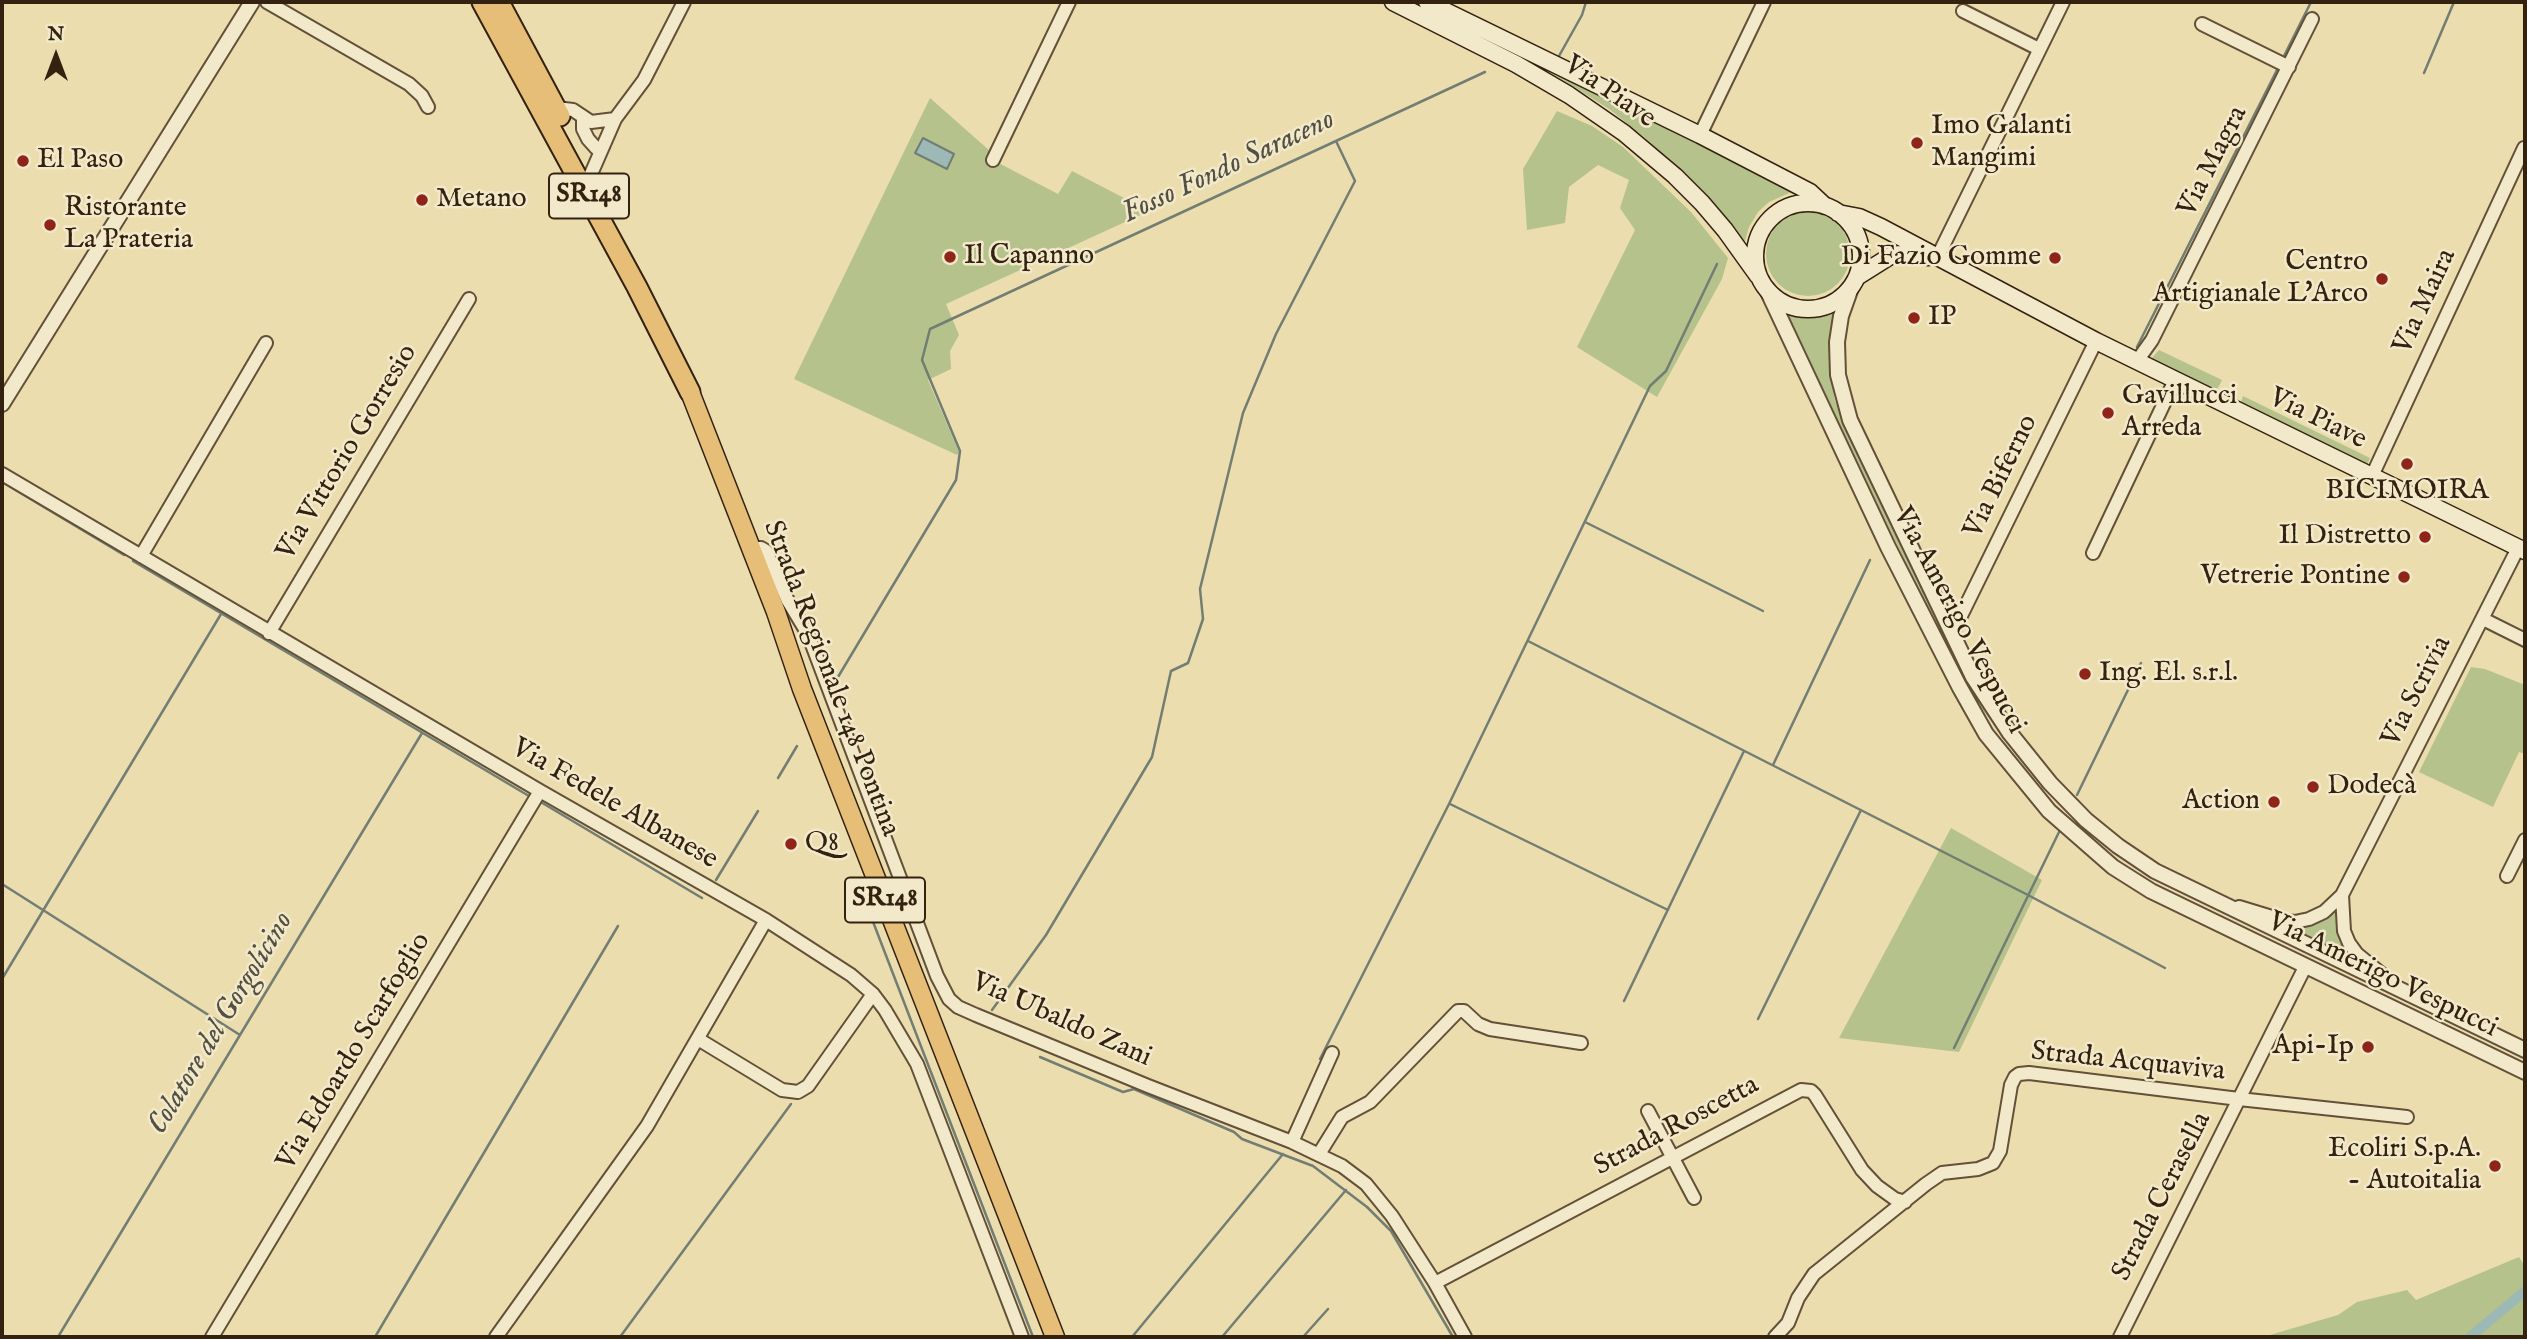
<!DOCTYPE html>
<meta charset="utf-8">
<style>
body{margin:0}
#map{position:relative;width:2527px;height:1339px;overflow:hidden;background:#ebddae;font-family:"IM FELL English",serif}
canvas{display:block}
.frame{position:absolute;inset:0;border:4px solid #342211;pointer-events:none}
.north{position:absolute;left:21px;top:21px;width:70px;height:70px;-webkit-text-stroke:5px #f2e9ca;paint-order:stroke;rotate:0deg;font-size:19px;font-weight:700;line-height:28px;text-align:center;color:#342211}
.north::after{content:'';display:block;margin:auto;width:24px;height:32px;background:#342211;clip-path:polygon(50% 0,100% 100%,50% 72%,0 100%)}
</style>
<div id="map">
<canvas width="2527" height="1339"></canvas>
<div class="frame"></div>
<div class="north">N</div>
</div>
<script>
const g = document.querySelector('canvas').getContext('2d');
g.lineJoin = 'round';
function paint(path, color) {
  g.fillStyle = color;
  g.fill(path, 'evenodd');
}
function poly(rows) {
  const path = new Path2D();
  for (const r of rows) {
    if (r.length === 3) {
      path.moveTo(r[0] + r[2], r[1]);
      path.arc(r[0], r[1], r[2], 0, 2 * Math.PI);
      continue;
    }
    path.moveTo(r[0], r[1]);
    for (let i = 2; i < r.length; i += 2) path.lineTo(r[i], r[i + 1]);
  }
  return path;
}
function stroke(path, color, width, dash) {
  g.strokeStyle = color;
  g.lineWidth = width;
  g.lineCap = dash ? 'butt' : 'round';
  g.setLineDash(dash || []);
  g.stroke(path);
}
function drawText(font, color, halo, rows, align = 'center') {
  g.font = font + ' "IM FELL English",serif';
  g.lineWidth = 5;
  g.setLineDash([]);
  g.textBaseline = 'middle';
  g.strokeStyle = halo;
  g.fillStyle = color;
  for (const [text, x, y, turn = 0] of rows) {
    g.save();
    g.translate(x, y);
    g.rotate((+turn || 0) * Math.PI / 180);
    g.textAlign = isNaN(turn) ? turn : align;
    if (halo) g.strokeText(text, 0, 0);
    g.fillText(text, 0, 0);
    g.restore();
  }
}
paint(poly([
 [1409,2,1415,2,1796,190,1769,202,1758,212,1749,227,1744,244,1690,180,1643,136,1609,109,1544,68],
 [930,98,990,151,987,157,1058,194,1072,171,1149,211,946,304,959,335,950,351,951,369,928,380,959,452,957,455,794,379],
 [1557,111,1592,126,1623,147,1691,212,1728,258,1722,279,1657,397,1577,347,1635,230,1620,208,1629,180,1598,165,1569,187,1565,223,1527,230,1523,169],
 [1808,254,42],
 [1837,311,1831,339,1829,364,1835,401,1901,543,1964,668,2102,836,2525,1055,2525,1060,2172,888,2145,873,2097,838,2071,815,2027,769,1982,709,1963,678,1924,601,1787,315,1813,318],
 [2159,350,2222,380,2216,392,2150,360],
 [2243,396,2370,458,2367,465,2241,402],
 [2471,667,2485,669,2525,685,2525,754,2519,752,2493,807,2419,772],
 [1951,828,2042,880,1959,1052,1839,1038],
 [2336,910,2358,959,2284,924,2332,911],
 [2519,1257,2525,1266,2525,1337,2263,1337,2338,1315,2357,1302,2407,1290,2416,1300]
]), '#b5c28c');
const water = poly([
 [923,138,954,154,947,169,915,153,923,138]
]);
paint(water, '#9cb9b5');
stroke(water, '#727d73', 2);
stroke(poly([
 [1559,56,1582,15,1586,2],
 [2282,60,2311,2],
 [2424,73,2454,2],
 [2137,347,2279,66],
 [2,482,124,555],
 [1585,522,1763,611],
 [133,561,529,796],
 [1528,641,2028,895,2165,968],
 [835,682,956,480,960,451,922,360,930,329,1485,72],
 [1773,765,1870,560],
 [778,778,797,746],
 [2077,795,2141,663],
 [539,801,702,898],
 [1450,804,1668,910],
 [716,880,758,811],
 [2,884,240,1035],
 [865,901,1033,1337],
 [2,979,221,614],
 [1624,1001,1744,751],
 [992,1010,1046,935,1152,757,1171,671,1188,663,1203,619,1200,589,1243,413,1276,334,1355,181,1336,141],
 [1758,1019,1861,810],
 [1954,1048,2060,830],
 [1040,1057,1123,1092,1134,1089,1234,1132,1242,1139,1313,1166,1367,1207,1391,1231,1453,1337],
 [1320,1059,1449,804,1650,386,1666,371,1717,264],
 [58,1337,422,733],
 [375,1337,618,926],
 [620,1337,791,1104],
 [1132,1337,1283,1154],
 [1222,1337,1346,1190],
 [1303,1337,1328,1309]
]), '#727d73', 2.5);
stroke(poly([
 [2470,1337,2525,1291]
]), '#9cb9b5', 10);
const minor = poly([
 [267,2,409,84,422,96,428,107],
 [1963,11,2039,49],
 [2202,24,2289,67],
 [556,108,573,110,591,122,615,119],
 [583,118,583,129,588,139,596,148,601,149],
 [1700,135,1764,2],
 [993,160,1069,2],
 [591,174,615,119,644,80,684,2],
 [1937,258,2063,2],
 [2137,361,2152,340,2312,19],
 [2,474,540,791,766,920,851,975,873,994,885,1010,917,1064,1022,1337],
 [2372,476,2524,148],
 [751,548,761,548,766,551,788,601,808,634,937,976,949,999,958,1007,976,1015,1148,1086,1292,1142,1342,1166,1366,1184,1392,1216,1435,1283,1465,1337],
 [2093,553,2175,380],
 [141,556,266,343],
 [2483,619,2525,640],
 [269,633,469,299],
 [1952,634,2096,341],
 [2507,876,2525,840],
 [2342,895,2344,931,2349,943,2357,954,2389,980],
 [2239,907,2285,921,2295,922,2309,919,2324,912,2342,895,2518,548],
 [698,1039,782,1090,798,1092,808,1086,873,994],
 [1648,1111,1694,1198],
 [1292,1142,1332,1053],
 [1319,1154,1342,1117,1370,1102,1458,1011,1464,1011,1478,1024,1490,1029,1581,1043],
 [1435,1283,1801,1090,1811,1091,1815,1095,1862,1170,1877,1186,1895,1199,1905,1202],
 [212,1337,540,791],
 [496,1337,647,1126,766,920],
 [1775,1337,1788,1323,1798,1298,1814,1274,1926,1184,1942,1173,1978,1169,1993,1163,2000,1151,2011,1085,2015,1077,2019,1074,2029,1073,2239,1099,2407,1117],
 [2120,1337,2305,967]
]);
const tertiary = poly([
 [1852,285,1841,316,1837,342,1838,375,1850,420,1973,677,2009,732,2050,783,2086,820,2118,846,2155,871,2525,1050],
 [1768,292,1888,547,1959,686,1986,734,2049,811,2113,867,2151,891,2525,1072],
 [2,404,252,2]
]);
const secondary = poly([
 [1393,2,1516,64,1569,95,1624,133,1675,176,1702,203,1725,230,1758,276],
 [1427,2,1700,135,1810,192,1825,206],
 [1808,256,53],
 [1838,213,1859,217,1881,227,2096,341,2525,551],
 [1857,277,1892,255,1910,253,1928,257]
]);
const primary = poly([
 [690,392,776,612,802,689,1055,1337]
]);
const trunk = poly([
 [482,2,637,287,690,392],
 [499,2,560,116]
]);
stroke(minor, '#625138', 16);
stroke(tertiary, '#625138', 18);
stroke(secondary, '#342211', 19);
stroke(primary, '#342211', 21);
stroke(trunk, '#342211', 23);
stroke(minor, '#f2e9ca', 12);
stroke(tertiary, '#f2e9ca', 14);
stroke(secondary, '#f2e9ca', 16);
stroke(primary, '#e6be77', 18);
stroke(trunk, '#e6be77', 19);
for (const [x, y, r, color] of [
 [1917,143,7,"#8f2418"],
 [23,161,7,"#8f2418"],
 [422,200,7,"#8f2418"],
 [50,225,7,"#8f2418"],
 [950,257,7,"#8f2418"],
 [2055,258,7,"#8f2418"],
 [2382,279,7,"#8f2418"],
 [1914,318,7,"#8f2418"],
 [2108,413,7,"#8f2418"],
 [2407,464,7,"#8f2418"],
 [2425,537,7,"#8f2418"],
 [2404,577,7,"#8f2418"],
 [2085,674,7,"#8f2418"],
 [2313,787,7,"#8f2418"],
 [2274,802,7,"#8f2418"],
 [791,844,7,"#8f2418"],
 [2368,1047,7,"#8f2418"],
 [2495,1166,7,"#8f2418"]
]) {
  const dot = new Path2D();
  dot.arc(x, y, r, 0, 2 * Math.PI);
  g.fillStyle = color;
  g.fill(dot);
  stroke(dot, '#f2e9ca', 2.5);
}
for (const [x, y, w] of [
 [589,196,80],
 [885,900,80]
]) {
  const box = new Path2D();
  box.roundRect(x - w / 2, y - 22.5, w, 45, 5);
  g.fillStyle = '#f2e9ca';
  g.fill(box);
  stroke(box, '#342211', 2);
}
drawText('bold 26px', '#342211', null, [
 ["SR148",589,196],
 ["SR148",885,900]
]);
drawText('28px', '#342211', '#f2e9ca', [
 ["Via Piave",1609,93,35],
 ["Via Magra",2214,162,-63],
 ["Via Maira",2426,302,-65],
 ["Via Piave",2317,420,26],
 ["Via Vittorio Gorresio",348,453,-59],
 ["Via Biferno",2002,477,-64],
 ["Via Amerigo Vespucci",1958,621,62],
 ["Strada Regionale 148 Pontina",830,679,69],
 ["Via Scrivia",2418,692,-63],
 ["Via Fedele Albanese",614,805,30],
 ["Via Amerigo Vespucci",2382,976,26],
 ["Via Ubaldo Zani",1061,1021,24],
 ["Via Edoardo Scarfoglio",355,1052,-59],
 ["Strada Acquaviva",2128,1063,6],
 ["Strada Roscetta",1677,1127,-28],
 ["Strada Cerasella",2163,1197,-63]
]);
drawText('28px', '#342211', '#f2e9ca', [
 ["Imo Galanti",1931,127],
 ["Mangimi",1931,159],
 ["El Paso",37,161],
 ["Metano",436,200],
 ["Ristorante",64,209],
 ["La Prateria",64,241],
 ["Il Capanno",964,257],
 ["Di Fazio Gomme",2041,258,"right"],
 ["Centro",2368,263,"right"],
 ["Artigianale L'Arco",2368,295,"right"],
 ["IP",1928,318],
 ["Gavillucci",2122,397],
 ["Arreda",2122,429],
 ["BICIMOIRA",2407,492,"center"],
 ["Il Distretto",2411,537,"right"],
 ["Vetrerie Pontine",2390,577,"right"],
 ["Ing. El. s.r.l.",2099,674],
 ["Dodecà",2327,787],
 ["Action",2260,802,"right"],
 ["Q8",805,844],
 ["Api-Ip",2354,1047,"right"],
 ["Ecoliri S.p.A.",2481,1150,"right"],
 ["- Autoitalia",2481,1182,"right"]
], 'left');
drawText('italic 30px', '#534f42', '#f2e9ca', [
 ["Fosso Fondo Saraceno",1229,168,-25],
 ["Colatore del Gorgolicino",222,1024,-59]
]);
</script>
